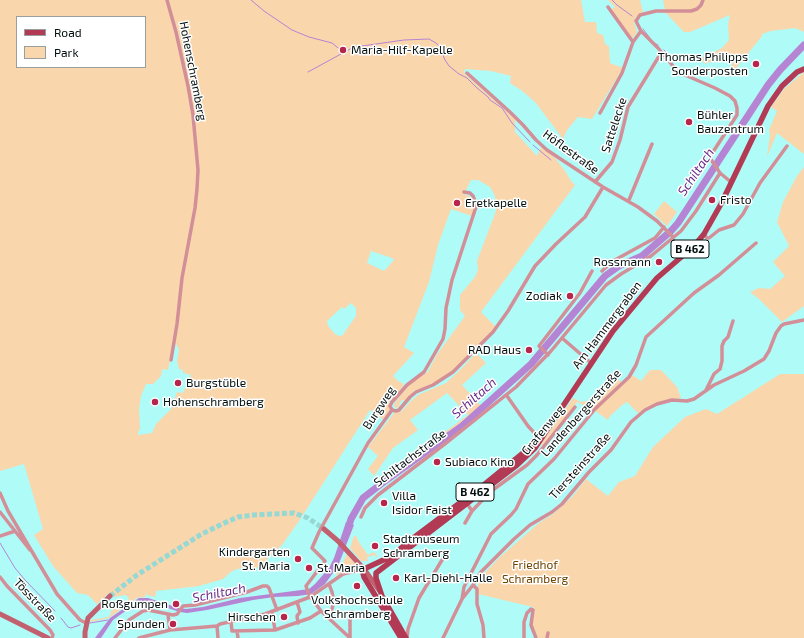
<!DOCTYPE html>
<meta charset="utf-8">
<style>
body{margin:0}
#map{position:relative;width:804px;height:638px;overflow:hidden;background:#affbf7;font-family:"Exo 2",sans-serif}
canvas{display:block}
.legend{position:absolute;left:16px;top:16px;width:130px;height:52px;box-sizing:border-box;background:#fff;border:1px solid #999f9f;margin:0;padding:5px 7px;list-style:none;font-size:12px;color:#000f0e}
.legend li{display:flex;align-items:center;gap:8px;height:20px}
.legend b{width:20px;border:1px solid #999f9f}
</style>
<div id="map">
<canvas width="804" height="638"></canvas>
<ul class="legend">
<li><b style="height:5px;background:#b33a54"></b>Road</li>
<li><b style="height:11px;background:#fad6ad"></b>Park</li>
</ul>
</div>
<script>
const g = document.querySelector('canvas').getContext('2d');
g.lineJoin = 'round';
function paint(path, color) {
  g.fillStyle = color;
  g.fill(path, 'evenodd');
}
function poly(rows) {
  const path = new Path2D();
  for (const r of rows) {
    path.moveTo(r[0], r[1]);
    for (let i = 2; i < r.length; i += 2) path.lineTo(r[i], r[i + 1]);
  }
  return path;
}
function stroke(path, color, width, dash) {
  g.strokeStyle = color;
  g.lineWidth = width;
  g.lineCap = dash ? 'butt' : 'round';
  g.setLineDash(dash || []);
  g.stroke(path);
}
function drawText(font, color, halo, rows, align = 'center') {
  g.font = font + ' "Exo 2",sans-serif';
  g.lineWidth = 3;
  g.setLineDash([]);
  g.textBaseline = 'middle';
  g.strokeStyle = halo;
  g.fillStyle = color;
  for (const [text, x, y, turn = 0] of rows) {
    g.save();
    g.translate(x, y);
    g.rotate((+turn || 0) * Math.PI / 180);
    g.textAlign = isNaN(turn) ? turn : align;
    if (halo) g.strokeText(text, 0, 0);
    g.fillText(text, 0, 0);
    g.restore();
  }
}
paint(poly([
 [0,0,581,0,585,22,596,22,597,33,603,35,605,44,609,46,610,63,623,68,592,119,578,117,567,130,563,139,535,102,521,90,510,83,511,76,491,71,465,69,464,73,515,119,515,132,537,156,541,147,555,158,565,171,571,181,575,185,481,312,496,327,460,365,437,383,414,391,405,401,402,400,399,404,400,406,399,407,396,408,394,406,394,404,407,386,415,378,428,372,436,356,465,316,460,310,460,295,475,277,478,270,477,261,496,211,495,196,490,187,478,180,471,180,464,194,469,196,474,202,474,210,472,216,451,209,438,245,429,282,404,347,414,353,393,376,398,381,404,384,398,394,392,399,389,403,390,411,384,420,370,410,299,521,282,545,266,560,268,564,245,571,244,567,232,571,223,579,199,586,156,591,155,597,147,595,146,593,145,597,137,598,109,618,90,622,91,620,108,617,111,614,110,612,129,599,126,595,113,597,110,594,108,594,97,604,88,595,77,593,53,566,34,535,43,529,24,464,0,471],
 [17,17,145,17,145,67,17,67],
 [371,251,392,258,394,260,384,271,367,263],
 [351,303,356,308,356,316,342,336,336,335,328,326,327,321,342,307,344,309],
 [173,344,177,345,179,350,177,361,179,369,183,370,183,373,191,375,183,393,177,392,171,409,156,424,152,433,138,435,138,432,140,429,139,408,141,396,146,384,153,384,161,376,162,370,164,369,168,370],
 [608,0,640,0,643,12,636,17,634,23,637,32,633,38,629,35,611,10,615,7],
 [663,0,702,0,697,7,692,10,665,10],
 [704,0,804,0,804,32,795,28,771,31,762,34,762,36,729,77,726,75,733,63,726,55,705,64,702,60,702,58,722,48,729,40,728,24,730,15,690,32,684,32,679,27,665,12,694,11],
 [804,72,804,154,777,133,767,157,770,135,769,130,777,111,771,107,784,89],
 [804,167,804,306,782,322,760,300,750,292,759,288,770,289,785,276,773,262,789,246,777,222,783,202,797,176],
 [664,201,677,212,667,226,654,214],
 [476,353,486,363,462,385,482,407,444,437,443,435,445,432,468,415,447,393,410,420,418,430,393,448,374,476,368,469,378,456,368,447,394,413,402,411,410,402,418,395,446,383,462,368],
 [650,370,661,370,677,387,681,398,662,401,638,413,627,402,622,405,610,416,608,420,594,410,577,402,544,446,541,444,573,398,581,402,588,401,603,386,616,378,623,383,632,375,641,381],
 [780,374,804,374,804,638,538,638,532,624,533,616,535,611,533,607,478,594,478,584,481,577,500,557,539,523,553,514,573,496,586,479,608,496,619,482,635,476,653,447,685,417,706,409,717,414],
 [354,536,356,536,360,544,368,555,374,552,378,557,376,557,375,555,367,557,368,561,361,561,350,548],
 [347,554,355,563,355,566,336,576]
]), '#fad6ad');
paint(poly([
 [346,522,354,525,338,566,325,584,311,594,298,596,274,597,253,600,207,610,187,613,180,612,145,601,138,602,113,620,101,638,95,638,110,618,139,598,148,598,179,608,186,609,203,607,240,598,309,589,315,584,329,568,334,558]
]), '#b585d4');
stroke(poly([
 [251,0,264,11,292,30,309,37,332,43,343,52],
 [612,0,617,5,632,16],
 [643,29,650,38],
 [656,44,658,45],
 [664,50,671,57],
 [308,72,350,49,355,47,404,40,429,39,436,43,439,46,445,60,449,66,459,74,467,78,477,88,488,97,490,100,502,108,512,123,530,142],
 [533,145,551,160],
 [0,543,15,568,25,580,55,611],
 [61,618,68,627,71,628,80,625],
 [90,623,108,620]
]), '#b585d4', 1);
stroke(poly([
 [347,532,351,519,363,498,381,484,462,426,531,364,605,276,619,266,642,256,671,231,678,223,768,85,780,70,804,45]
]), '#b585d4', 7);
stroke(poly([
 [110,596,137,575,200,535,222,524,238,517,253,515,294,513,308,518,324,529]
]), '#95d8d4', 5, [5, 2.5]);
stroke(poly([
 [167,0,176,32,188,86,193,115,198,170,197,189,195,208,182,278,177,324,171,360],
 [703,0,701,5,697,9,691,11,656,11,640,15,636,21,641,31,658,48,678,72,715,88,730,96,735,101,737,108,737,115,711,155,710,158,720,173,731,182],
 [608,7,633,42],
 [467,73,511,113,523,125,536,140,547,150,603,187,638,207,657,221,673,237],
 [600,113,622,73,633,42,641,31],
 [595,182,612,162,620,140,628,107,661,53],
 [629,200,652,144],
 [704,234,707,238,709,238,719,230,734,225,743,214,760,183,787,146],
 [602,271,613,261,655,238,664,227],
 [562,338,591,363],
 [548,355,539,346,580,293,592,271],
 [706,390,714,374,720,369,722,361,722,346,724,341,728,337,733,321],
 [507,396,528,426,540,439],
 [392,410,396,411,399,410,410,397,416,392,433,385,453,372,493,332,508,311,535,266,556,244,585,217,603,187],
 [0,493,8,511,57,594,80,620,86,623],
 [472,511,490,492,527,465,537,455,575,407],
 [0,512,30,550],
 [361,517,365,508,378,495,446,443,516,387,551,351,606,285,621,274,651,256,681,231,696,211,720,173],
 [465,523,472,511,466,502],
 [0,536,15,531],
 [0,577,7,586,50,630,53,635,52,638],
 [473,585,477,589,477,604,483,625,484,638],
 [462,599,464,587,491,534,511,515,516,509,528,484,554,459,595,409,629,377,636,365,646,337,694,293,719,275,756,243],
 [297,602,300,612,297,616,298,623],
 [272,612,275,630],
 [168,615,170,630],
 [327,616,331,612,334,602,332,592,329,584],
 [231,622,232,631,275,630,310,618,321,611],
 [217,626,218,638],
 [237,631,238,638],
 [115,638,129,620,143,611,148,610,173,615,177,614,183,606,195,605,247,592,263,586,267,586,269,588,277,610],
 [139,638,170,630,217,626,220,624,265,614,310,597,343,574,364,569],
 [350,638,321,611,309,595,306,586,325,561,312,548,319,532,368,443,392,410,390,406,392,402,407,385,424,372,443,339,445,329,446,308,452,280,476,207,475,201,473,196,470,193,464,192],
 [350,638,350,620,352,612],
 [407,638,408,629,419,598,442,560],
 [443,638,462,599,473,585,481,572,514,539,530,525,552,512,562,504,589,472,611,450,631,422,645,410,657,404,672,400,687,401,694,399,714,385,744,371,764,359,769,351,776,333,781,326,784,324,804,320],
 [524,638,524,622,527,613,531,609,533,610,531,625,536,638],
 [547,638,548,633]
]), '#d38f98', 3.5);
stroke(poly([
 [324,529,338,541,364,569,379,590],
 [0,614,48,638],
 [85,638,85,632,88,618,110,596]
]), '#c26070', 5);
stroke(poly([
 [401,638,364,577,363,573,364,569,392,556,408,542,485,484,538,441],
 [406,638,382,596,376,578,376,573,517,465,535,448,613,331,657,278,694,246,704,234,721,204,768,106,782,86,797,72,804,69]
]), '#b33a54', 5.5);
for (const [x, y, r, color] of [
 [343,50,4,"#b6254c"],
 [756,64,4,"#b6254c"],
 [689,122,4,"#b6254c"],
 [712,200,4,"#b6254c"],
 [457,203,4,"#b6254c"],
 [659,262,4,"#b6254c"],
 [570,296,4,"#b6254c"],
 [529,350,4,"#b6254c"],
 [178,383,4,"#b6254c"],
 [155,402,4,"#b6254c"],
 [437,462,4,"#b6254c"],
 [384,503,4,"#b6254c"],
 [375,546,4,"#b6254c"],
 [298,559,4,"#b6254c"],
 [309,568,4,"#b6254c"],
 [396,578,4,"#b6254c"],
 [357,586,4,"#b6254c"],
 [176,604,4,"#b6254c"],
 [284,617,4,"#b6254c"],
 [173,624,4,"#b6254c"]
]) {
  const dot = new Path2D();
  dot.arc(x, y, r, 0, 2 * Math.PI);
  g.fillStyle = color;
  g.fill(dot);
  stroke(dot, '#fff', 1.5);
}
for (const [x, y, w] of [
 [690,249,38],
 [475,492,38]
]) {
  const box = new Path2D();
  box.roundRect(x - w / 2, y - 9, w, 18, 3);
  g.fillStyle = '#fff';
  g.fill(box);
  stroke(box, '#000f0e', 1);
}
drawText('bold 11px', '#000f0e', null, [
 ["B 462",690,249],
 ["B 462",475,492]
]);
drawText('12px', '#000f0e', '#fff', [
 ["Maria-Hilf-Kapelle",351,50],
 ["Thomas Philipps",748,57,"right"],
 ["Sonderposten",748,71,"right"],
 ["Bühler",697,115],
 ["Bauzentrum",697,129],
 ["Fristo",720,200],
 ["Eretkapelle",465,203],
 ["Rossmann",651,262,"right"],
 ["Zodiak",562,296,"right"],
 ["RAD Haus",521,350,"right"],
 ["Burgstüble",186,383],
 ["Hohenschramberg",163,402],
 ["Subiaco Kino",445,462],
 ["Villa",392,496],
 ["Isidor Faist",392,510],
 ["Stadtmuseum",383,539],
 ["Schramberg",383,553],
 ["Kindergarten",290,552,"right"],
 ["St. Maria",290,566,"right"],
 ["St. Maria",317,568],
 ["Karl-Diehl-Halle",404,578],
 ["Volkshochschule",357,600,"center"],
 ["Schramberg",357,614,"center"],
 ["Roßgumpen",168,604,"right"],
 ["Hirschen",276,617,"right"],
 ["Spunden",165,624,"right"]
], 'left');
drawText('12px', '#000f0e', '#fff', [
 ["Hohenschramberg",193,71,79],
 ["Sattelecke",614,125,-72],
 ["Höflestraße",571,152,36],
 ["Am Hammergraben",607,325,-53],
 ["Burgweg",379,408,-57],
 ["Landenbergerstraße",581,413,-48],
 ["Grafenweg",543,430,-51],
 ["Schiltachstraße",410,458,-37],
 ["Tiersteinstraße",580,466,-48],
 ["Tösstraße",35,600,46]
]);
drawText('12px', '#6f4500', '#fff', [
 ["Friedhof",535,565],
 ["Schramberg",535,579]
]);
drawText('italic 13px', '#692c8a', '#fff', [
 ["Schiltach",696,172,-56],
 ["Schiltach",474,398,-41],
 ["Schiltach",219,593,-11]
]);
</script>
